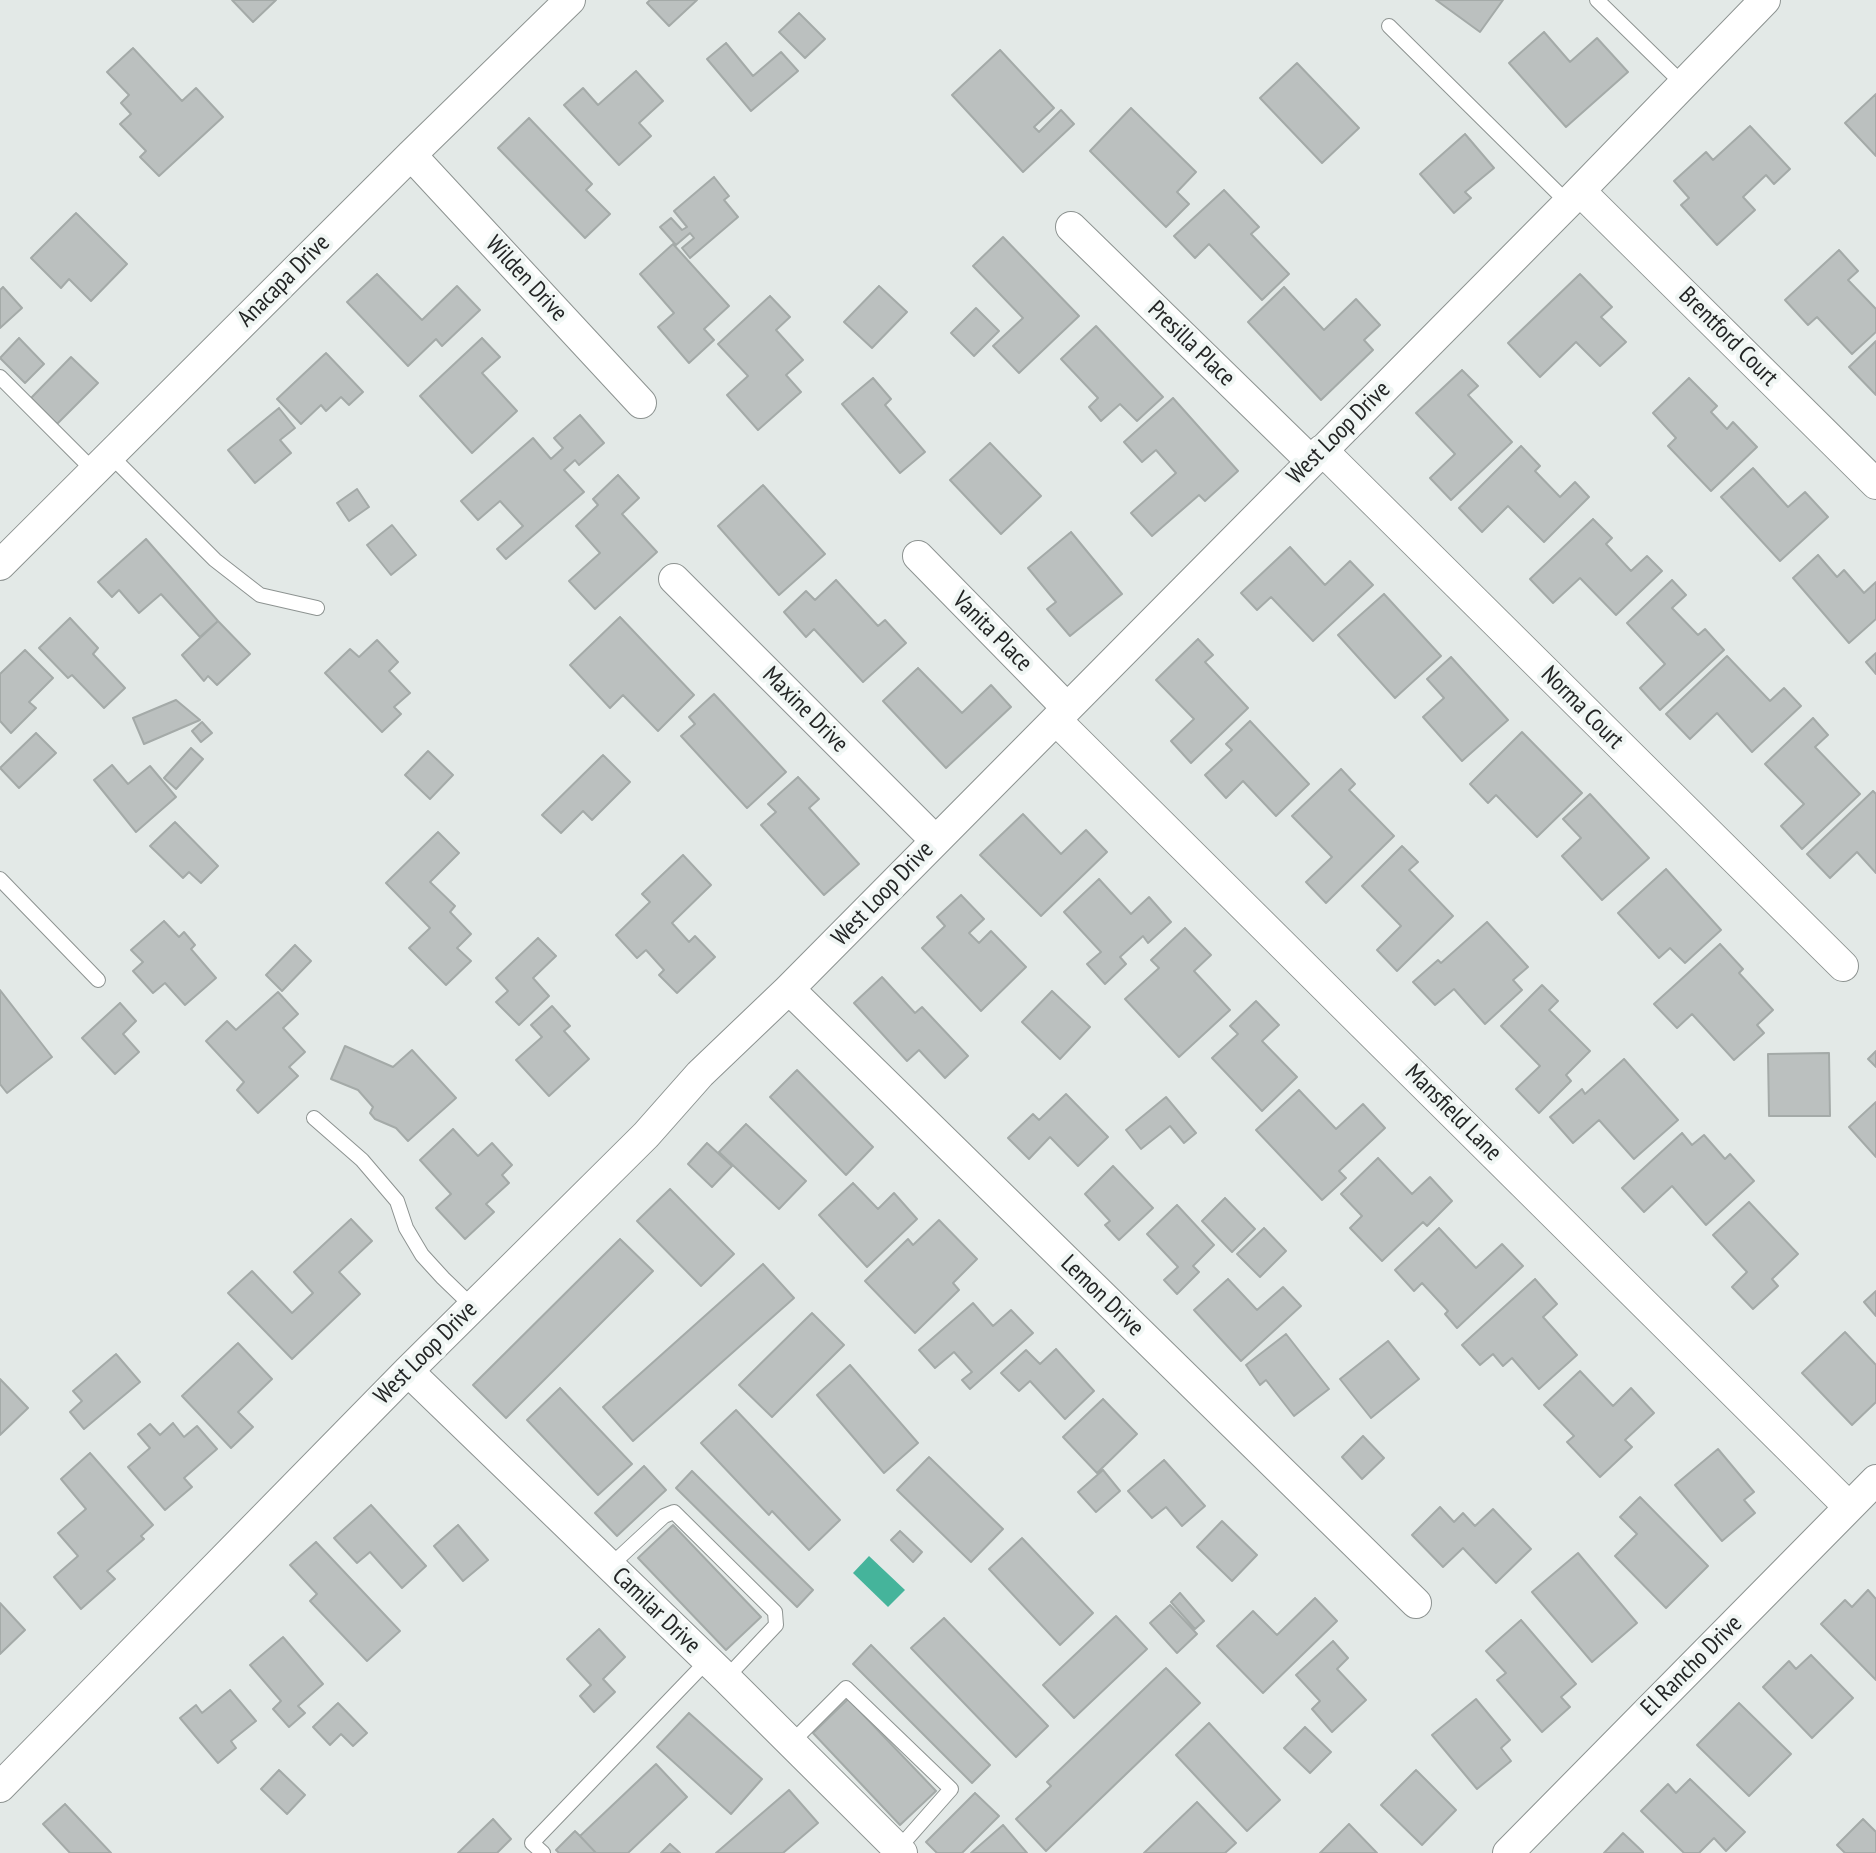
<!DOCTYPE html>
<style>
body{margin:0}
canvas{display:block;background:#e3e9e7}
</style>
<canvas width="1876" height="1853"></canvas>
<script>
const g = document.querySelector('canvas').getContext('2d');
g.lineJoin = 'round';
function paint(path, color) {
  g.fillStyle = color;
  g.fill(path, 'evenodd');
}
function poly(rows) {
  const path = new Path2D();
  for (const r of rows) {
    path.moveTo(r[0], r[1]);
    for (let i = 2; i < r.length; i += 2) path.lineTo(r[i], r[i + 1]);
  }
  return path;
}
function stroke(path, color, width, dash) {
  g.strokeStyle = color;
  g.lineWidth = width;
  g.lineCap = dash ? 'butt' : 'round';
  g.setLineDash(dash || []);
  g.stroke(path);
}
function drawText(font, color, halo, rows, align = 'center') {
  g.font = font + ' "PT Sans Narrow",sans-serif';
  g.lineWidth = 8;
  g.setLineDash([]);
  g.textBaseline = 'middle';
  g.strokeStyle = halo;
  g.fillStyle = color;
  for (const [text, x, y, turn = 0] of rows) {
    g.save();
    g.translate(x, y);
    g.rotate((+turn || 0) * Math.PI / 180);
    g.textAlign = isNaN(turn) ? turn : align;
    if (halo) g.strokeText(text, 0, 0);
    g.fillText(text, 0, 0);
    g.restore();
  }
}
paint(poly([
 [869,1556,905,1590,888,1607,853,1573]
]), '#45b49b');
const building = poly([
 [232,0,276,0,253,22,232,0],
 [650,0,697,0,669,26,647,3,650,0],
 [1436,0,1503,0,1480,32,1436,0],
 [799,13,825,39,805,58,779,32,799,13],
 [1544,32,1570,62,1597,38,1628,72,1566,127,1509,63,1544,32],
 [726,43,753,76,781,52,798,71,751,111,707,59,726,43],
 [133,48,182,101,196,88,223,117,159,176,140,157,146,151,120,124,131,114,121,103,129,95,107,72,133,48],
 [1000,50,1054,108,1034,127,1039,132,1061,110,1074,124,1023,172,952,95,1000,50],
 [1297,63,1359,128,1322,163,1260,98,1297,63],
 [636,71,663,101,639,123,651,136,619,165,564,105,583,88,598,105,636,71],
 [1876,94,1876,156,1845,123,1876,94],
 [1131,108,1196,172,1177,192,1189,204,1166,227,1090,151,1131,108],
 [529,118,592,184,586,190,610,214,585,238,498,148,529,118],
 [1750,126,1790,169,1774,184,1766,175,1743,197,1755,210,1717,245,1681,205,1689,198,1674,181,1706,152,1713,160,1750,126],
 [1465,134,1494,168,1465,192,1471,198,1454,213,1420,174,1465,134],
 [714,177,729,196,724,200,738,217,690,258,682,248,694,238,690,233,676,245,660,227,671,218,682,230,687,227,674,211,714,177],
 [1224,190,1259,227,1251,234,1289,274,1262,300,1209,244,1195,258,1174,236,1224,190],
 [76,213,127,264,91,301,69,279,61,288,31,258,76,213],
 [1003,237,1079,316,1019,373,993,346,1023,318,973,266,1003,237],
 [673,244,729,306,704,329,714,340,689,363,658,327,674,313,640,274,673,244],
 [1839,250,1858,271,1848,280,1876,309,1876,332,1852,354,1817,317,1808,325,1785,300,1839,250],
 [377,274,422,320,457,286,480,310,442,346,436,339,408,366,347,302,377,274],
 [1580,274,1612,307,1601,317,1626,342,1600,366,1576,342,1540,377,1508,343,1580,274],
 [879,286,907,312,872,348,844,322,879,286],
 [3,287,22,308,0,328,0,290,3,287],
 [1284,287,1324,330,1356,299,1380,325,1364,340,1373,350,1321,400,1248,322,1284,287],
 [770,296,790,317,776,330,803,360,786,375,801,392,758,430,727,395,748,376,718,344,770,296],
 [976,308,999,331,974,356,951,333,976,308],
 [1096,326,1163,397,1137,421,1120,404,1101,421,1089,407,1098,398,1061,359,1096,326],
 [19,338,44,364,25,383,0,358,19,338],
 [482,338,500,357,482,373,517,411,472,453,420,396,482,338],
 [1876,341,1876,395,1849,367,1876,341],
 [326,353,363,392,349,405,341,397,326,411,321,405,301,424,277,399,326,353],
 [71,357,98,383,57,424,31,398,71,357],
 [1462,370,1478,386,1468,395,1512,442,1451,500,1430,478,1455,454,1416,413,1462,370],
 [873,378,891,399,885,405,925,452,900,473,842,404,873,378],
 [1689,378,1717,406,1711,412,1727,429,1733,422,1757,447,1711,491,1668,446,1676,438,1653,413,1689,378],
 [1173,398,1238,471,1205,501,1199,495,1152,536,1131,513,1176,473,1156,450,1142,462,1124,442,1173,398],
 [279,408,295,428,280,440,291,453,255,483,228,450,279,408],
 [580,415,604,443,579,465,575,460,564,470,584,492,506,559,497,549,523,526,500,501,478,520,461,501,533,438,551,459,563,448,554,438,580,415],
 [990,443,1041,496,1001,534,950,480,990,443],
 [1521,446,1540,466,1535,471,1560,497,1575,482,1589,497,1544,542,1508,506,1482,532,1459,508,1521,446],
 [1753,468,1788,507,1805,492,1828,517,1780,561,1721,497,1753,468],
 [618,475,639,498,622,514,657,552,595,609,569,581,600,553,576,526,598,505,593,499,618,475],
 [763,485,825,554,779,595,718,526,763,485],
 [357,489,369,507,349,521,337,503,357,489],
 [1593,519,1612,538,1606,544,1631,571,1647,556,1662,571,1616,615,1580,578,1553,603,1530,579,1593,519],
 [392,525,416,555,391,575,367,545,392,525],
 [1071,532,1122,594,1070,636,1047,609,1056,602,1028,568,1071,532],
 [146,539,218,621,200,637,161,594,139,613,119,590,112,597,98,582,146,539],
 [1290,547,1325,585,1350,561,1373,585,1313,641,1271,597,1257,610,1241,593,1290,547],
 [1818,555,1837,577,1844,570,1864,593,1876,582,1876,619,1849,643,1793,578,1818,555],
 [836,580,878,626,885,620,906,643,863,682,814,629,806,637,784,612,806,591,815,600,836,580],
 [1672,580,1686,595,1672,608,1698,635,1705,629,1724,650,1660,710,1640,688,1665,664,1627,623,1672,580],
 [1384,594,1441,656,1395,698,1338,635,1384,594],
 [620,617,694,695,658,731,623,695,610,708,570,665,620,617],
 [70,618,98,648,93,654,125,688,104,708,72,675,68,678,39,648,70,618],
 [218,621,250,654,217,685,208,676,204,681,182,655,218,621],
 [1198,639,1213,655,1205,662,1248,708,1191,763,1171,741,1194,719,1156,680,1198,639],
 [377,640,398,662,389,671,410,693,394,707,401,714,382,732,325,673,350,649,359,657,377,640],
 [25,650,53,678,29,702,36,708,11,733,0,721,0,674,25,650],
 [1876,653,1876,674,1866,662,1876,653],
 [1727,656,1770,701,1784,688,1801,706,1752,752,1717,713,1690,739,1666,714,1727,656],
 [1451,657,1508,720,1462,761,1423,717,1444,698,1427,679,1451,657],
 [918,668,962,713,991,685,1011,707,946,768,883,701,918,668],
 [714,694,786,772,747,808,681,736,695,724,689,717,714,694],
 [176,700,200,720,144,744,133,718,176,700],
 [1813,718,1828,735,1815,747,1860,794,1802,849,1781,826,1804,804,1765,764,1813,718],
 [1250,721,1309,784,1276,816,1243,781,1226,798,1205,775,1232,750,1226,744,1250,721],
 [202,722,212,733,201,742,192,731,202,722],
 [1522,732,1582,793,1537,837,1496,795,1488,803,1470,784,1522,732],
 [36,733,56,753,19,788,0,768,36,733],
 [191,748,203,759,176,789,164,778,191,748],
 [428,751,453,775,430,799,405,775,428,751],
 [603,755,630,782,592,820,583,811,561,833,542,815,603,755],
 [112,765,128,784,150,766,176,797,136,832,94,780,112,765],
 [1341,769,1355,784,1349,790,1394,836,1326,903,1306,882,1332,857,1292,816,1341,769],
 [798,777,819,799,809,808,859,864,824,895,761,825,776,812,768,804,798,777],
 [1873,791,1876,794,1876,873,1857,852,1830,878,1807,854,1873,791],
 [1590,794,1649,858,1602,900,1562,856,1581,838,1563,819,1590,794],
 [1023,814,1061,854,1086,830,1107,852,1041,916,980,855,1023,814],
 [175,822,218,866,201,883,189,872,183,878,150,846,175,822],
 [438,832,459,853,430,882,455,906,450,912,471,934,457,948,471,961,446,985,409,948,430,928,386,883,438,832],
 [1402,846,1418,862,1409,870,1453,916,1397,971,1377,950,1401,926,1362,886,1402,846],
 [683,855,711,885,672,923,689,942,695,936,715,957,677,993,659,975,664,970,646,950,637,958,616,935,650,902,642,894,683,855],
 [1666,869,1721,930,1685,963,1670,948,1659,958,1618,913,1666,869],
 [1099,879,1131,914,1149,897,1171,922,1148,943,1143,936,1120,957,1126,964,1105,984,1087,964,1101,952,1064,912,1099,879],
 [961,895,984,919,969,933,979,943,991,931,1026,967,981,1011,922,948,945,926,937,917,961,895],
 [164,921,179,937,184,932,195,945,191,949,216,978,185,1005,165,983,153,993,133,971,143,962,131,950,164,921],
 [1487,922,1528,967,1513,980,1522,990,1485,1024,1454,989,1435,1005,1413,982,1438,960,1441,963,1487,922],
 [1185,928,1211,955,1194,971,1230,1010,1179,1057,1125,999,1159,968,1151,960,1185,928],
 [538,938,556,956,533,978,549,996,519,1025,496,1002,508,991,496,978,538,938],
 [1720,944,1743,969,1739,973,1773,1010,1757,1025,1764,1033,1734,1060,1692,1014,1677,1028,1654,1004,1720,944],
 [295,945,311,961,282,991,266,975,295,945],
 [882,977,915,1013,922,1007,968,1056,945,1078,919,1050,907,1061,854,1003,882,977],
 [1542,985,1558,1001,1549,1010,1590,1051,1566,1075,1571,1081,1539,1113,1516,1089,1540,1066,1501,1026,1542,985],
 [0,990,52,1057,7,1093,0,1084,0,990],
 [1052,991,1090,1027,1060,1059,1022,1022,1052,991],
 [278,992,298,1014,283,1028,305,1052,289,1067,298,1076,258,1113,237,1090,244,1082,206,1041,227,1021,236,1030,278,992],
 [1256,1001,1279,1025,1262,1041,1297,1077,1262,1111,1212,1058,1238,1034,1230,1026,1256,1001],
 [120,1003,136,1021,123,1034,139,1052,115,1074,82,1038,120,1003],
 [552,1006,570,1026,564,1031,589,1059,549,1096,516,1060,542,1037,531,1025,552,1006],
 [345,1046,393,1067,412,1050,456,1098,408,1141,396,1128,375,1119,370,1113,373,1107,358,1090,331,1079,345,1046],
 [1876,1051,1876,1067,1868,1059,1876,1051],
 [1829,1053,1830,1116,1769,1116,1768,1054,1829,1053],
 [1624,1059,1678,1120,1634,1159,1599,1120,1573,1143,1550,1117,1582,1089,1585,1094,1624,1059],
 [797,1070,873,1147,846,1175,770,1097,797,1070],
 [1299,1090,1336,1129,1363,1104,1385,1128,1339,1171,1346,1178,1322,1200,1256,1130,1299,1090],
 [1066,1094,1108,1137,1078,1166,1050,1137,1029,1159,1008,1138,1033,1114,1039,1120,1066,1094],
 [1166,1097,1196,1133,1184,1143,1170,1126,1141,1149,1126,1130,1166,1097],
 [1876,1102,1876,1157,1849,1127,1876,1102],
 [746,1124,806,1181,779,1209,719,1152,746,1124],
 [453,1129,478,1156,492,1143,512,1165,502,1175,509,1183,486,1204,494,1212,465,1239,436,1208,451,1194,420,1160,453,1129],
 [1682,1133,1692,1145,1704,1135,1725,1159,1730,1154,1754,1181,1706,1225,1672,1186,1644,1212,1622,1188,1682,1133],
 [707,1143,732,1166,712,1187,688,1164,707,1143],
 [1378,1158,1412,1194,1430,1177,1452,1201,1427,1226,1423,1222,1382,1261,1350,1228,1362,1216,1341,1194,1378,1158],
 [1113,1166,1153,1208,1119,1240,1105,1225,1110,1221,1085,1194,1113,1166],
 [853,1183,878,1209,894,1193,917,1219,867,1267,819,1215,853,1183],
 [670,1189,734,1254,701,1286,637,1221,670,1189],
 [1225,1198,1255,1229,1232,1252,1202,1221,1225,1198],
 [1749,1202,1798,1254,1772,1279,1778,1286,1753,1309,1732,1287,1747,1272,1713,1235,1749,1202],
 [1177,1205,1214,1245,1193,1266,1199,1272,1177,1294,1164,1280,1178,1267,1147,1234,1177,1205],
 [351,1219,372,1241,339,1272,360,1294,292,1359,228,1293,252,1271,292,1313,313,1293,294,1272,351,1219],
 [939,1220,977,1259,953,1283,959,1290,915,1333,865,1281,908,1239,913,1245,939,1220],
 [1264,1228,1286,1251,1260,1277,1237,1254,1264,1228],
 [1439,1228,1476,1268,1502,1244,1523,1266,1457,1328,1445,1314,1448,1311,1422,1283,1414,1291,1395,1270,1439,1228],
 [620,1239,653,1271,506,1418,473,1385,620,1239],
 [763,1264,794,1298,633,1441,603,1407,763,1264],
 [1228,1279,1257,1310,1283,1287,1301,1306,1241,1361,1194,1310,1228,1279],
 [1535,1279,1557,1304,1543,1317,1577,1355,1539,1389,1512,1358,1503,1366,1493,1354,1480,1365,1462,1345,1535,1279],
 [1876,1291,1876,1316,1864,1302,1876,1291],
 [973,1303,993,1326,1011,1310,1033,1333,970,1389,962,1380,972,1372,954,1352,935,1368,919,1350,973,1303],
 [812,1313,844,1345,772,1417,739,1385,812,1313],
 [1845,1332,1876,1365,1876,1402,1852,1425,1802,1373,1845,1332],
 [1286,1334,1329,1389,1294,1416,1266,1380,1260,1385,1246,1365,1286,1334],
 [1388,1341,1419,1379,1371,1418,1340,1379,1388,1341],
 [238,1343,272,1379,238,1412,253,1427,231,1448,182,1396,238,1343],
 [1056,1349,1094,1391,1065,1419,1030,1381,1019,1391,1001,1373,1026,1350,1040,1364,1056,1349],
 [116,1354,140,1382,84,1429,70,1412,82,1401,73,1391,116,1354],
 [850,1365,918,1443,884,1473,817,1395,850,1365],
 [1580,1371,1613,1406,1631,1388,1654,1413,1625,1440,1632,1447,1600,1477,1567,1442,1574,1436,1544,1405,1580,1371],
 [0,1379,28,1408,0,1435,0,1379],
 [560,1388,632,1464,598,1495,527,1420,560,1388],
 [1103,1399,1137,1434,1097,1473,1063,1437,1103,1399],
 [736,1410,840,1520,809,1550,772,1511,769,1515,701,1443,736,1410],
 [173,1423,184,1437,197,1426,217,1449,184,1478,192,1487,165,1510,128,1467,150,1448,138,1434,150,1424,160,1435,173,1423],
 [1363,1436,1384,1458,1362,1479,1342,1457,1363,1436],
 [1718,1449,1754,1492,1744,1500,1755,1513,1722,1541,1675,1485,1718,1449],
 [90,1453,153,1525,141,1536,144,1539,107,1571,115,1579,81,1609,54,1577,78,1556,58,1533,86,1509,61,1479,90,1453],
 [929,1457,1003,1529,971,1562,897,1490,929,1457],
 [1164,1460,1205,1506,1182,1526,1166,1507,1152,1518,1128,1491,1164,1460],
 [644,1466,666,1490,617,1536,595,1513,644,1466],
 [1103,1470,1120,1491,1096,1512,1078,1492,1103,1470],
 [692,1471,813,1590,797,1607,676,1488,692,1471],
 [1640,1497,1708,1566,1666,1608,1615,1556,1637,1534,1620,1517,1640,1497],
 [371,1505,426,1566,402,1588,370,1552,357,1563,334,1538,371,1505],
 [1440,1507,1454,1522,1463,1513,1475,1526,1493,1509,1531,1549,1496,1583,1463,1548,1443,1567,1412,1535,1440,1507],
 [1222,1521,1257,1555,1232,1581,1197,1547,1222,1521],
 [458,1525,488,1560,463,1581,434,1546,458,1525],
 [673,1525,761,1617,726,1650,638,1558,673,1525],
 [900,1531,922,1552,913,1562,891,1540,900,1531],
 [1022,1538,1093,1613,1060,1645,989,1569,1022,1538],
 [316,1542,400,1631,367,1661,310,1601,317,1594,290,1565,316,1542],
 [1578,1553,1637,1623,1592,1662,1532,1592,1578,1553],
 [1868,1590,1876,1599,1876,1680,1821,1624,1845,1600,1852,1607,1868,1590],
 [1180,1593,1204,1621,1195,1629,1171,1602,1180,1593],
 [1315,1598,1337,1621,1263,1693,1217,1646,1253,1611,1277,1635,1315,1598],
 [0,1603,25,1630,0,1654,0,1603],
 [1170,1605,1197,1634,1177,1653,1150,1623,1170,1605],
 [1116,1616,1147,1649,1074,1718,1043,1685,1116,1616],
 [944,1618,1048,1726,1016,1757,911,1648,944,1618],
 [1521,1620,1576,1684,1561,1697,1570,1707,1542,1732,1497,1680,1506,1673,1486,1651,1521,1620],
 [599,1629,625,1657,603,1679,615,1692,594,1712,580,1696,591,1685,567,1659,599,1629],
 [283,1637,323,1684,298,1706,305,1713,289,1727,273,1709,281,1701,250,1665,283,1637],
 [1333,1641,1348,1658,1337,1669,1366,1700,1332,1732,1312,1709,1320,1701,1296,1675,1333,1641],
 [871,1645,990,1765,972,1783,853,1664,871,1645],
 [1811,1655,1853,1698,1812,1738,1763,1687,1789,1661,1796,1669,1811,1655],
 [1166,1668,1200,1703,1046,1851,1016,1819,1051,1786,1047,1782,1166,1668],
 [230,1690,256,1721,231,1741,236,1748,218,1763,180,1718,196,1705,202,1713,230,1690],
 [848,1699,936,1791,900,1825,813,1733,848,1699],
 [1476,1699,1510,1740,1501,1748,1511,1761,1477,1789,1432,1735,1476,1699],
 [338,1703,367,1733,353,1746,341,1734,330,1745,313,1727,338,1703],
 [1739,1703,1791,1754,1749,1796,1697,1745,1739,1703],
 [689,1713,762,1779,731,1814,657,1747,689,1713],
 [1209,1723,1280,1800,1247,1831,1176,1755,1209,1723],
 [1305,1727,1331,1752,1310,1773,1284,1748,1305,1727],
 [656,1764,687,1797,628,1853,596,1853,580,1836,656,1764],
 [279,1770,305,1795,287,1814,261,1789,279,1770],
 [1416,1770,1456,1810,1422,1845,1381,1805,1416,1770],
 [1690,1779,1745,1832,1726,1851,1714,1838,1699,1853,1684,1853,1641,1811,1668,1784,1676,1793,1690,1779],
 [789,1790,818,1823,783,1853,716,1853,789,1790],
 [975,1793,999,1816,962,1853,937,1853,926,1842,975,1793],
 [1197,1802,1236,1843,1225,1853,1144,1853,1197,1802],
 [65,1804,111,1853,70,1853,43,1824,65,1804],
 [493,1819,511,1839,497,1853,458,1853,493,1819],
 [1863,1819,1876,1832,1876,1853,1845,1853,1837,1845,1863,1819],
 [1349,1824,1377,1853,1320,1853,1349,1824],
 [1003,1825,1027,1853,971,1853,1003,1825],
 [575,1831,580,1836,596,1853,559,1853,556,1850,575,1831],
 [1623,1833,1643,1852,1643,1853,1604,1853,1623,1833],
 [670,1844,680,1853,661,1853,670,1844]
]);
paint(building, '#bbc0bf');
stroke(building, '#a4aaa8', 2);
const service = poly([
 [1597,0,1683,84],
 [1389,26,1568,203],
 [0,377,94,471],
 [110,455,215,560,260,595,317,608],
 [0,879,98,980],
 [314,1118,362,1160,397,1201,406,1228,422,1255,443,1278,473,1307],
 [610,1566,664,1516,674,1512,775,1612,776,1625,726,1678],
 [791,1743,846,1688,951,1789,898,1849],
 [543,1853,532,1843,708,1660]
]);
const minor = poly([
 [411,155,641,403],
 [1580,191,1876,484],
 [1071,227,1311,461],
 [1322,450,1843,966],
 [918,556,1067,708],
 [0,565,411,155,570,0],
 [674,579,935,840],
 [1056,720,1849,1507],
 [789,989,1416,1603],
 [408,1371,726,1678,902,1853],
 [0,1787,408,1371,646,1135,700,1074,789,989,1568,203,1765,0],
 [1508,1853,1876,1480]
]);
stroke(service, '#8d9391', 16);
stroke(minor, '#8d9391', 32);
stroke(service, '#fff', 14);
stroke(minor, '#fff', 30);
drawText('24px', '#232525', '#f0f6f4', [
 ["Wilden Drive",526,279,47],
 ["Anacapa Drive",284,281,-45],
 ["Brentford Court",1728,337,45],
 ["Presilla Place",1191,344,44],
 ["West Loop Drive",1339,433,-45],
 ["Vanita Place",992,632,45],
 ["Norma Court",1582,708,45],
 ["Maxine Drive",805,710,45],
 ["West Loop Drive",883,894,-46],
 ["Mansfield Lane",1453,1113,45],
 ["Lemon Drive",1102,1296,44],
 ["West Loop Drive",426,1353,-45],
 ["Camilar Drive",656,1611,44],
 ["El Rancho Drive",1692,1666,-45]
]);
</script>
